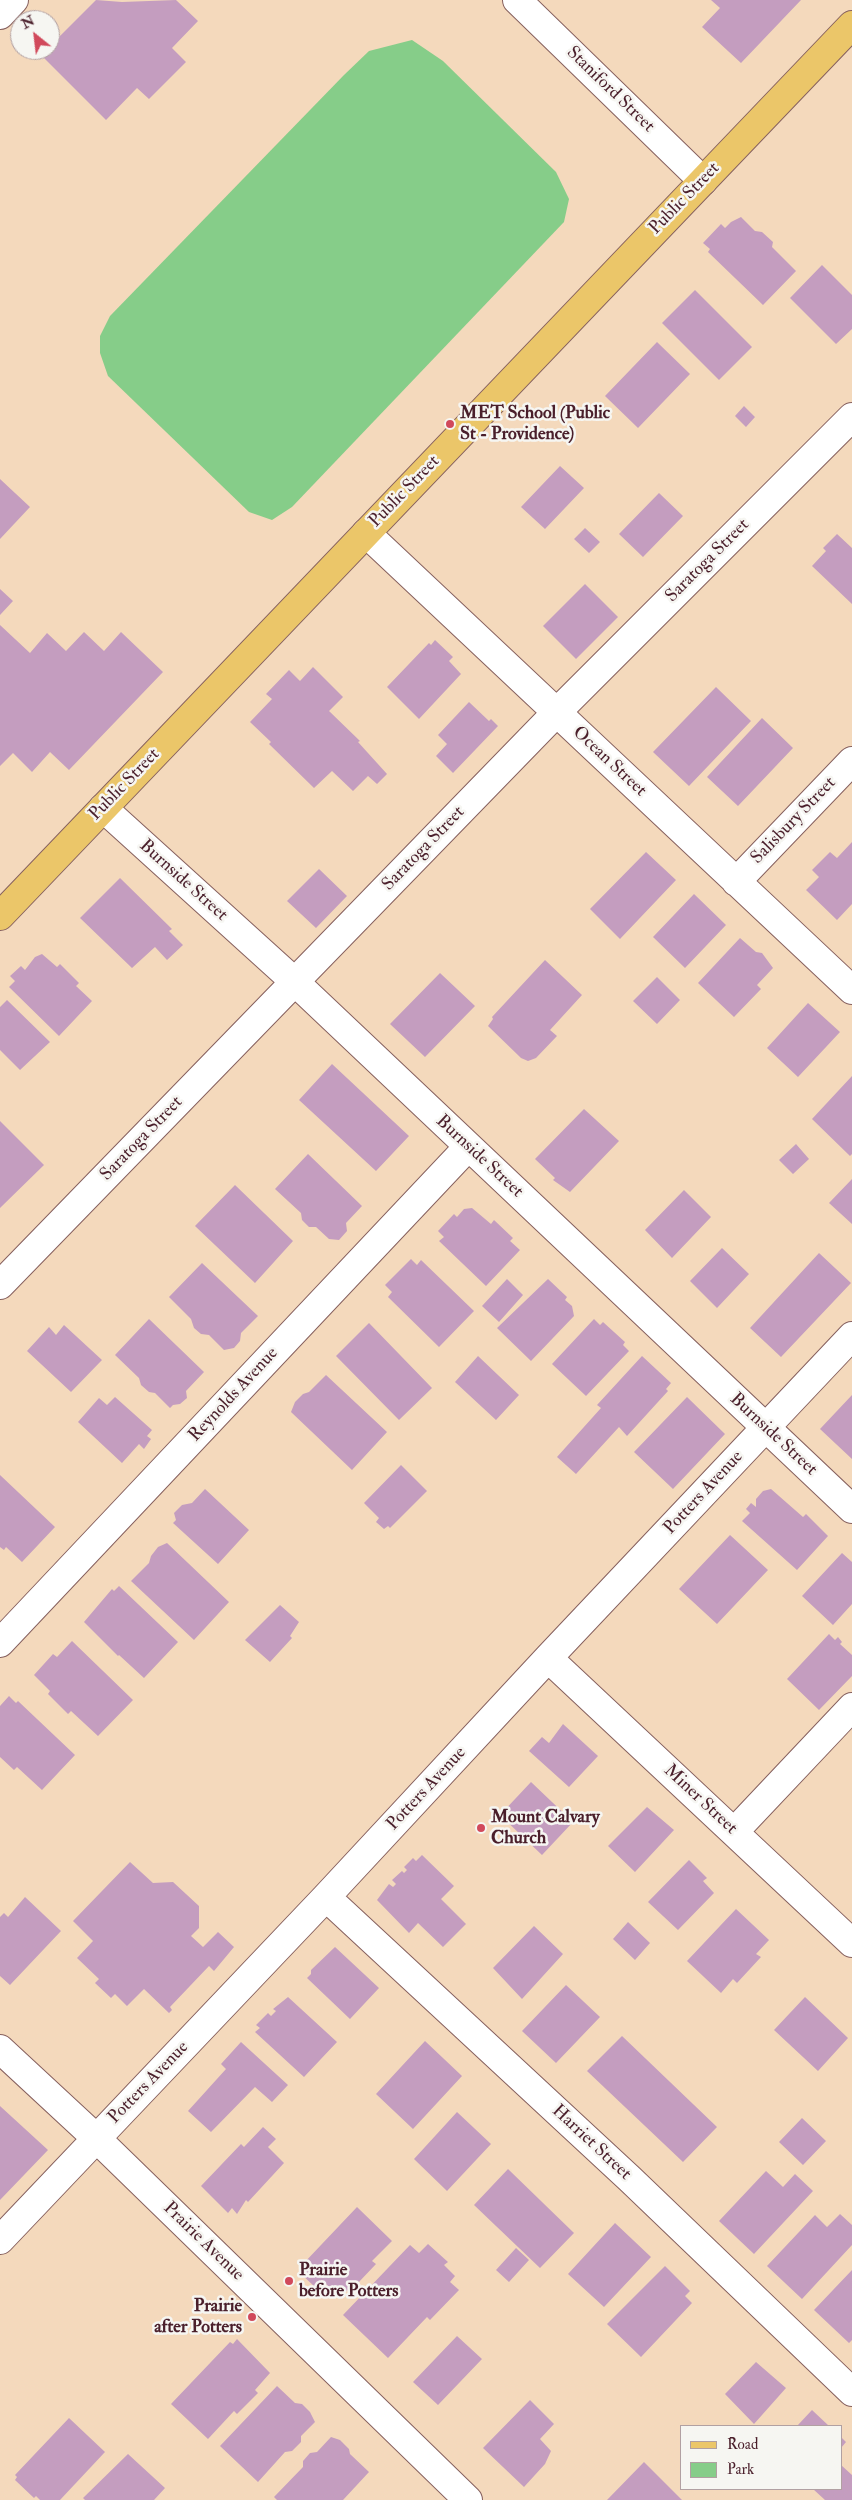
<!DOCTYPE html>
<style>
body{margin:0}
#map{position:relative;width:852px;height:2500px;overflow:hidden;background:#f4d9bc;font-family:"IM FELL Double Pica",serif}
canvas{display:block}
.legend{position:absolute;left:680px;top:2425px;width:162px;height:65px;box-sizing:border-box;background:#f6f6f2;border:1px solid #b1a0a2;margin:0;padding:6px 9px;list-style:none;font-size:15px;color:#4a1f2b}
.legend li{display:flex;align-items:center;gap:10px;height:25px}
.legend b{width:25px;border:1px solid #b1a0a2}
.north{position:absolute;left:10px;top:10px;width:50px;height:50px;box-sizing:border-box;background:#f6f6f2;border:1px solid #b1a0a2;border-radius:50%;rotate:331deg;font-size:14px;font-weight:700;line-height:20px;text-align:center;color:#4a1f2b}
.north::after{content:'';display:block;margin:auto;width:18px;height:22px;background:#d1495b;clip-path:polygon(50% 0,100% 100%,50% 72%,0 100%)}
</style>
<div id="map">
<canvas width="852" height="2500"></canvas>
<ul class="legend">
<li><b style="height:6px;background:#ebc669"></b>Road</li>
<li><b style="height:14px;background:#86cd89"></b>Park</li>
</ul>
<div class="north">N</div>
</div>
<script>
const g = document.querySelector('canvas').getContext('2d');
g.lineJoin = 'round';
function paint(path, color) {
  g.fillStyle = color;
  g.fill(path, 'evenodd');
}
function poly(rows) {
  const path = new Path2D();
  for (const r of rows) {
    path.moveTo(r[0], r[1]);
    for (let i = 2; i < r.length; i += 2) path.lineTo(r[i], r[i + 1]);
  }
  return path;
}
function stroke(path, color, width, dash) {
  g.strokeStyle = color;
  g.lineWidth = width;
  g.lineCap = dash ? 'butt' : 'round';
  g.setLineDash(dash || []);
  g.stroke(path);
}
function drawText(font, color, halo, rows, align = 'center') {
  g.font = font + ' "IM FELL Double Pica",serif';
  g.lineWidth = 5;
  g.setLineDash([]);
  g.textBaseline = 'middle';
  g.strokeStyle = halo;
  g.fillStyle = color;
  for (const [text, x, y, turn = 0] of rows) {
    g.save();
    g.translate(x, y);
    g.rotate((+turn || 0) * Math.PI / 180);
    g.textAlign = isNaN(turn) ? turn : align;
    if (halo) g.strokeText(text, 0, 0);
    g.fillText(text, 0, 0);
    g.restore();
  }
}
paint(poly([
 [412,40,443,61,556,172,569,199,564,222,292,507,272,520,249,512,108,376,100,353,100,336,110,316,344,75,369,51]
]), '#86cd89');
paint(poly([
 [96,0,122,2,176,0,198,21,172,48,186,62,149,99,137,88,106,120,41,55,46,50,50,50,50,46],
 [711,0,801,0,741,63,702,27,720,8],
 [741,217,755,231,762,232,773,242,772,247,796,271,763,305,708,252,710,249,703,243,721,224,725,228,731,222],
 [822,265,852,295,852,329,836,344,790,298],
 [695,290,752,347,719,380,662,323],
 [657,342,690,374,638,428,605,396],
 [744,406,755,417,746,427,735,416],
 [560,466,584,488,545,529,521,507],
 [0,479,30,507,0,539],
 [659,493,683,516,643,557,619,534],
 [585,528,600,542,589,553,574,539],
 [837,534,852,548,852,604,812,566,826,551,823,548],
 [585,584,618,617,576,659,543,626],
 [0,589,13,601,0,615],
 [0,625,30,653,47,633,66,651,84,632,104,651,121,632,163,672,69,770,50,752,32,772,13,753,0,766],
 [435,640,453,657,449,661,461,674,419,719,387,687,429,643,431,645],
 [313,667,343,697,329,711,360,741,358,742,387,774,377,784,368,776,353,791,332,771,314,788,269,744,271,742,250,722,272,699,266,694,289,670,300,681],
 [716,687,751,721,689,786,653,752],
 [469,702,489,721,491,719,498,726,453,773,436,756,447,744,438,735],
 [762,718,793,748,738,806,707,777],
 [852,842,852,904,837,920,806,890,819,877,812,870,830,852,837,858],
 [646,852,676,880,620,939,590,909],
 [319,869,347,896,316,928,287,901],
 [120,878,172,929,169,931,183,945,167,960,155,947,132,968,80,918],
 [694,894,726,925,685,968,653,937],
 [740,938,756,952,762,953,773,968,757,985,761,989,734,1017,698,983],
 [42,954,57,967,60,964,79,983,76,986,92,1001,59,1036,9,987,15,981,10,976,21,966,25,970,35,957],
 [545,960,582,995,550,1030,557,1036,536,1058,528,1061,521,1058,488,1026,493,1019,492,1017],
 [440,973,475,1006,425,1057,390,1024],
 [657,977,680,1000,657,1024,633,1001],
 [7,1000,50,1042,20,1070,0,1050,0,1007],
 [808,1003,840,1032,798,1077,767,1048],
 [332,1064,409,1136,376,1171,299,1100],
 [852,1076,852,1154,850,1156,812,1119],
 [584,1109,619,1141,570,1192,553,1180,555,1178,535,1159],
 [0,1121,44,1165,0,1208],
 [796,1144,809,1159,793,1174,779,1160],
 [308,1154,362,1206,346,1223,347,1231,339,1240,329,1239,316,1227,309,1227,302,1220,301,1213,275,1189],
 [852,1179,852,1224,829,1203],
 [235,1185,293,1241,255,1283,195,1226],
 [684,1190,711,1217,672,1258,645,1230],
 [472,1208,491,1224,494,1220,513,1238,510,1241,520,1250,486,1286,439,1241,444,1237,438,1231,454,1214,457,1217,464,1209],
 [722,1248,749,1274,717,1308,690,1281],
 [819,1253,851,1283,781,1357,750,1328],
 [411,1259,417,1265,421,1260,474,1311,439,1347,388,1297,392,1292,385,1285],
 [202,1263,258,1316,241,1333,240,1341,234,1348,224,1350,209,1335,201,1334,194,1328,191,1319,169,1297],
 [507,1279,523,1295,499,1322,482,1306],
 [548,1279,567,1297,565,1300,572,1306,574,1316,531,1361,497,1328],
 [149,1319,204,1372,186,1391,187,1398,180,1404,173,1405,170,1408,155,1393,149,1392,141,1385,139,1378,115,1355],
 [594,1319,600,1325,603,1322,625,1342,623,1345,629,1351,586,1396,552,1364],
 [369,1323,432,1388,399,1420,336,1356],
 [64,1325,102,1360,71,1392,27,1351,49,1327,56,1335],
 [478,1356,519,1395,496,1420,455,1382],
 [642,1356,671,1383,666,1389,668,1391,627,1436,619,1427,576,1474,557,1457,601,1408,597,1405],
 [326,1375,387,1432,352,1470,291,1412,295,1402,303,1394,309,1392],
 [852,1395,852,1459,820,1429],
 [115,1397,152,1430,147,1436,151,1439,144,1449,139,1444,122,1463,78,1422,99,1398,107,1405],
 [687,1397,725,1434,673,1489,634,1452],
 [401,1465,427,1491,390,1528,388,1526,384,1529,376,1522,379,1518,364,1503],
 [0,1475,55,1527,22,1562,6,1547,4,1550,0,1547],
 [205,1489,249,1530,218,1564,173,1523,176,1520,174,1513,182,1505,192,1503],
 [771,1489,803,1517,806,1514,828,1536,797,1570,742,1521,750,1513,746,1509,751,1503,756,1507,756,1499,763,1491],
 [730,1535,768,1570,717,1624,679,1589],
 [167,1543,229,1602,194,1640,131,1581,149,1563,151,1556,158,1547],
 [842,1553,852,1562,852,1604,833,1625,802,1596],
 [119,1586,178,1642,144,1678,119,1655,118,1656,84,1622,112,1589,114,1591],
 [280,1605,299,1622,290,1636,292,1638,270,1662,245,1640],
 [829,1634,835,1640,838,1637,842,1642,840,1644,852,1655,852,1676,819,1710,787,1679],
 [72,1641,133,1700,98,1736,71,1711,68,1714,48,1694,50,1691,34,1675,53,1654,57,1657],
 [9,1696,16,1703,18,1701,75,1755,42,1790,17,1767,14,1770,0,1757,0,1706],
 [563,1724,598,1756,569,1787,529,1751,542,1737,549,1743],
 [531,1782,573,1822,542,1855,500,1815],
 [647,1807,674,1830,635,1872,608,1846],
 [422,1855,454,1886,441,1899,466,1924,443,1947,418,1923,409,1933,377,1900,389,1884,393,1887,396,1884,392,1880,402,1871,404,1873,407,1870,404,1867,413,1858,416,1861],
 [689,1860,707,1878,703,1881,714,1893,678,1930,648,1902],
 [130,1862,153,1883,173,1882,199,1906,199,1928,191,1936,203,1947,218,1932,234,1947,214,1971,209,1966,170,2007,172,2010,169,2013,144,1989,127,2006,115,1994,111,1998,95,1983,99,1979,77,1958,93,1941,73,1921],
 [25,1897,61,1931,10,1985,0,1976,0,1917,4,1913,8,1917],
 [736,1909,769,1940,756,1954,761,1957,737,1983,733,1979,721,1993,687,1961],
 [628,1922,650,1943,635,1960,613,1939],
 [534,1926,563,1954,522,1999,493,1968],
 [335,1947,379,1988,350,2019,307,1978,311,1974,311,1970],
 [566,1985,600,2017,556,2063,522,2031],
 [288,1997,337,2042,304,2077,255,2032,260,2028,256,2025,268,2013,271,2016,276,2011,273,2009],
 [805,1997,848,2038,818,2071,774,2030],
 [622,2036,717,2127,683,2162,587,2071],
 [425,2041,462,2076,413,2129,376,2094],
 [241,2042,288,2085,272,2102,255,2087,211,2132,188,2111,226,2069,221,2064],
 [0,2106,48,2150,0,2200],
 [457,2112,491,2144,447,2191,414,2159],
 [802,2118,826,2141,803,2165,779,2142],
 [263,2127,276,2139,268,2147,284,2163,248,2202,246,2200,237,2214,232,2208,228,2213,201,2186,241,2144,244,2147],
 [508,2169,574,2233,540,2268,474,2205],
 [766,2171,783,2187,795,2174,813,2191,754,2254,719,2221],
 [357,2207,392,2241,372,2261,376,2264,358,2283,356,2281,340,2298,322,2280,315,2287,300,2273,305,2266,303,2264],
 [840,2214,852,2225,852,2245,802,2299,767,2266,815,2215,827,2227],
 [615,2223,651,2257,604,2307,568,2274],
 [428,2244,448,2262,444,2265,455,2276,450,2282,459,2290,430,2320,427,2317,388,2358,343,2315,410,2245,419,2253],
 [516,2248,529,2260,509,2282,496,2270],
 [665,2266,690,2291,685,2296,692,2303,641,2357,607,2324],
 [852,2270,852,2340,849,2343,814,2310],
 [457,2336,482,2359,438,2405,413,2382],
 [237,2339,270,2373,255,2390,258,2393,237,2414,234,2411,208,2439,171,2404,230,2342,233,2344],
 [756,2362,786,2388,754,2424,725,2394],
 [277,2386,295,2403,302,2404,310,2412,315,2422,301,2436,301,2442,292,2451,285,2452,258,2482,220,2446],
 [530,2400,554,2424,540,2439,551,2451,545,2464,524,2487,483,2448],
 [812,2410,829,2426,797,2426],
 [69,2418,105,2452,60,2500,40,2500,36,2496,34,2498,15,2480,17,2477,15,2475],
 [331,2437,340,2440,349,2449,350,2454,369,2472,343,2500,277,2500,274,2497,303,2467,303,2461,310,2453,317,2452],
 [841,2437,846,2442,841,2448],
 [128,2454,165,2488,154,2500,85,2500,83,2498],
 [644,2462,682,2500,607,2500],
 [841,2465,852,2475,852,2500,825,2500,813,2489,841,2489]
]), '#c49dbf');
const minor = poly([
 [517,0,703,181],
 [0,15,14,0],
 [366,533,852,990],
 [103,808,295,982,852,1509],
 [736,882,852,761],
 [0,1285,556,713,852,417],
 [0,1643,468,1147],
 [548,1658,852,1943],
 [734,1832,852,1707],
 [326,1897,630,2179,852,2392],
 [0,2049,96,2138,468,2500],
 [0,2240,326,1897,548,1658,852,1336]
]);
const major = poly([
 [0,916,852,25]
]);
stroke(minor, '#86605e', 30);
stroke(major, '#86605e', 30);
stroke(minor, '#fff', 28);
stroke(major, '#ebc669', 28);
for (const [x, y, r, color] of [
 [450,424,5,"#d1495b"],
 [481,1828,5,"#d1495b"],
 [289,2281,5,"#d1495b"],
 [252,2317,5,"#d1495b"]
]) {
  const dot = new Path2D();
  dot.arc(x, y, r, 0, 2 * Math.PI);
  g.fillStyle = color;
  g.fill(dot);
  stroke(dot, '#f6f6f2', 2);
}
drawText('18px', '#4a1f2b', '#f6f6f2', [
 ["Staniford Street",610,90,44],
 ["Public Street",685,199,-46],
 ["Public Street",405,492,-46],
 ["Saratoga Street",708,561,-45],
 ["Ocean Street",609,762,43],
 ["Public Street",125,785,-46],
 ["Salisbury Street",794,821,-46],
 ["Saratoga Street",424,849,-46],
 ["Burnside Street",183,881,42],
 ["Saratoga Street",142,1139,-46],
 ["Burnside Street",479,1157,43],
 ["Reynolds Avenue",234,1395,-47],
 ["Burnside Street",773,1435,43],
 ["Potters Avenue",704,1493,-47],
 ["Potters Avenue",427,1789,-47],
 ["Miner Street",700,1800,43],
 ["Potters Avenue",149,2083,-46],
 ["Harriet Street",591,2143,43],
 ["Prairie Avenue",203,2242,44]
]);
drawText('bold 18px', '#4a1f2b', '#f6f6f2', [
 ["MET School (Public",460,414],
 ["St - Providence)",460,435],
 ["Mount Calvary",491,1818],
 ["Church",491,1839],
 ["Prairie",299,2271],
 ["before Potters",299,2292],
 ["Prairie",242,2307,"right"],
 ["after Potters",242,2328,"right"]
], 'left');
</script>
